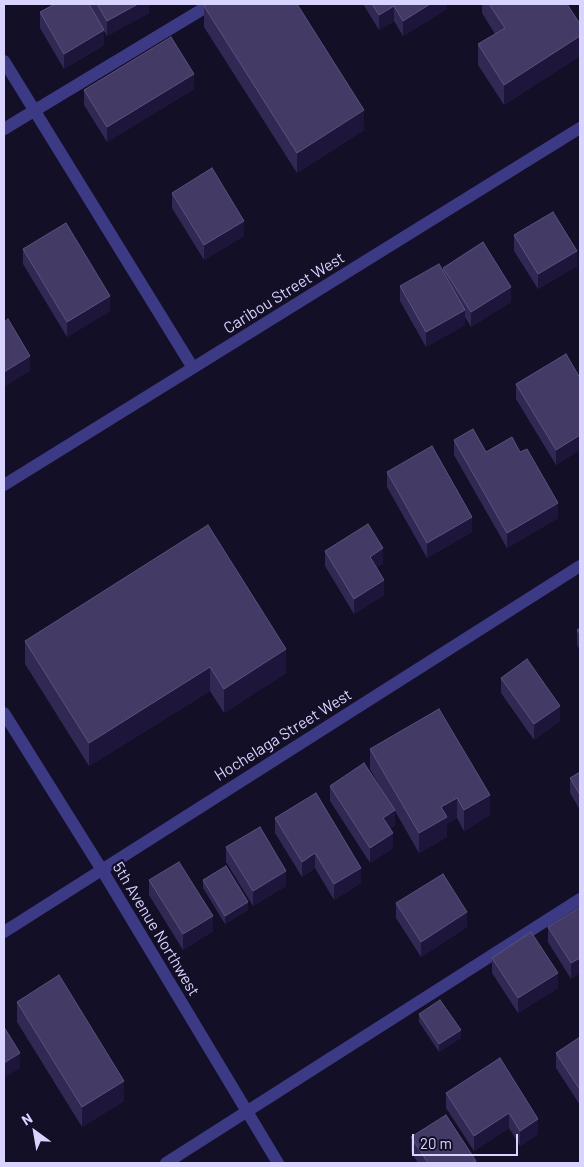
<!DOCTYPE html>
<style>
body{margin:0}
#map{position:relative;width:584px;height:1167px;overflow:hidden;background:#130f26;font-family:Barlow,sans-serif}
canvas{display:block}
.frame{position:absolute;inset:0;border:5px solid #d9d4ff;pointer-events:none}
.north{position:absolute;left:10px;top:1107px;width:50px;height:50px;-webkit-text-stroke:4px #130f26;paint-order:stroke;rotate:328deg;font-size:14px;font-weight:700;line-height:20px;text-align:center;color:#d9d4ff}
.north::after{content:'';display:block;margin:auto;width:18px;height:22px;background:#d9d4ff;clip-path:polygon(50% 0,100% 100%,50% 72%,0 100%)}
.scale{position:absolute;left:412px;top:1134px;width:106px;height:22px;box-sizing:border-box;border:2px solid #d9d4ff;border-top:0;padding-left:6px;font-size:15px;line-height:18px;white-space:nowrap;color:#d9d4ff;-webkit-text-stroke:4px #130f26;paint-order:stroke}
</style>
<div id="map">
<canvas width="584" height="1167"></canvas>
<div class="frame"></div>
<div class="north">N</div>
<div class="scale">20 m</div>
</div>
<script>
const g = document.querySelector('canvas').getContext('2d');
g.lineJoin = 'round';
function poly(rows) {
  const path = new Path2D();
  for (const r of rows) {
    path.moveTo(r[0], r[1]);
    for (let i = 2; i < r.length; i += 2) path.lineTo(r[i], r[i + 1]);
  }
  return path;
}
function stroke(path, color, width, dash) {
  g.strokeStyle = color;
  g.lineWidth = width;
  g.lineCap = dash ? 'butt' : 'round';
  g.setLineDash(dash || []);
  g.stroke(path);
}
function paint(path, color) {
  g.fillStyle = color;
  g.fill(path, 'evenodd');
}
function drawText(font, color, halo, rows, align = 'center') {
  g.font = font + ' Barlow,sans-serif';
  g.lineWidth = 4.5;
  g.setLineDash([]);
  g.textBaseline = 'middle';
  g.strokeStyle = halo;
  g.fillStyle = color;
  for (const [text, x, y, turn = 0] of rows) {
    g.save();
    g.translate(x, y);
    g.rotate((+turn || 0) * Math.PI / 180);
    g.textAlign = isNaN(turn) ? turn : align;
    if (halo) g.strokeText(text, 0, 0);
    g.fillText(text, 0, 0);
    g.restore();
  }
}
stroke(poly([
 [4,61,193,368],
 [4,129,211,4],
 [4,485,580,128],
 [4,713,102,870,278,1163],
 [4,932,580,566],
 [166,1163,580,899]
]), '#3d3a85', 12);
paint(poly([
 [55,4,149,4,149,13,107,36,104,31,104,45,64,69,40,28,40,12],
 [363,4,447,4,447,9,403,36,394,21,379,30],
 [482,4,567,4,580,24,580,56,504,105,478,65,478,44,495,34,482,13],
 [204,6,364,130,297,173,204,27],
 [194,89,107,142,84,105,84,90],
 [172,193,244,236,204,260,172,208],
 [514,235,577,266,538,289,514,251],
 [23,249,110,311,67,337,23,264],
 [443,268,511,302,471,327,465,317,465,325,426,347,400,301,400,286,443,271],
 [580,378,580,450,556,465,516,399,516,384],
 [454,440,486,452,558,518,507,548,454,455],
 [387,472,472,532,427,558,387,487],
 [325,551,383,563,376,568,384,595,354,614,325,566],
 [580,628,580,650,577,645,577,630],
 [25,641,286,673,224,713,210,691,89,766,25,664],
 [501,678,560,721,534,740,501,693],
 [370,749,490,815,464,831,457,818,447,824,447,837,419,853,395,811,395,825,390,828,393,848,370,863,330,801,330,786,385,795,370,769],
 [580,772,580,810,570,793,570,778],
 [275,818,361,883,334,900,315,868,302,877,275,833],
 [226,847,286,886,253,906,226,862],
 [149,880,213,931,183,950,149,895],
 [203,880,248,910,225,924,203,888],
 [396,903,467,927,421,957,396,918],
 [580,907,580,973,571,979,548,942,548,927],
 [492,958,558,988,518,1013,492,973],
 [17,1002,124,1101,82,1127,17,1022],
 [419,1014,461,1038,439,1052,419,1022],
 [580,1037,580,1105,556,1068,556,1053],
 [500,1058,538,1134,520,1146,509,1128,474,1151,446,1108,446,1093],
 [411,1137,476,1163,418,1163,411,1152]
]), '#312854');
paint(poly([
 [138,4,149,4,149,13,107,36,107,21],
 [430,4,447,4,447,9,403,36,403,21],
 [394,6,394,21,379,30,379,15],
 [104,30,104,45,64,69,64,54],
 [580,36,580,56,504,105,504,85],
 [194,74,194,89,107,142,107,127],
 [364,110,364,130,297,173,297,153],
 [244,221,244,236,204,260,204,245],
 [577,251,577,266,538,289,538,274],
 [511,287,511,302,471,327,471,312],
 [110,296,110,311,67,337,67,322],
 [465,310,465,325,426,347,426,332],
 [30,356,30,371,4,387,4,372],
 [580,435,580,450,556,465,556,450],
 [558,503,558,518,507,548,507,533],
 [472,517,472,532,427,558,427,543],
 [383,548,383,563,370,572,370,557],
 [384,580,384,595,354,614,354,599],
 [286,649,286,673,224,713,224,689],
 [210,667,210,691,89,766,89,743],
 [560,706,560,721,534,740,534,724],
 [490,795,490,815,464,831,464,810],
 [457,798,457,818,447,824,447,837,419,853,419,833,441,807],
 [395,810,395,825,383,833,383,818],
 [393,833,393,848,370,863,370,848],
 [315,853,315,868,302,877,302,862],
 [361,868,361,883,334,900,334,884],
 [286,871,286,886,253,906,253,891],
 [248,902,248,910,225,924,225,916],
 [467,912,467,927,421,957,421,942],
 [213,916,213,931,183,950,183,934],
 [580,958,580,973,571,979,571,963],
 [558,973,558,988,518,1013,518,998],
 [461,1030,461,1038,439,1052,439,1044],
 [20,1053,20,1068,4,1078,4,1063],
 [124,1081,124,1101,82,1127,82,1107],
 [509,1113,509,1128,474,1151,474,1136],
 [538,1119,538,1134,520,1146,520,1131]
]), '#1d163a');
const building = poly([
 [55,4,89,4,104,30,64,54,40,12,55,4],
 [97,4,138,4,107,21,97,4],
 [208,4,297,4,364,110,297,153,204,6,208,4],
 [372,4,430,4,403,21,394,6,379,15,372,4],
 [489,4,567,4,580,24,580,36,504,85,478,44,505,28,489,4],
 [171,37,194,74,107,127,84,90,171,37],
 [212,168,244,221,204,245,172,193,212,168],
 [553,212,577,251,538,274,514,235,553,212],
 [66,223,110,296,67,322,23,249,66,223],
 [483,242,511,287,471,312,443,268,483,242],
 [439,264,465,310,426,332,400,286,439,264],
 [8,319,30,356,4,372,4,322,8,319],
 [566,354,580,378,580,435,556,450,516,384,566,354],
 [473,429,486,452,512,437,520,452,527,449,558,503,507,533,454,440,473,429],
 [432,446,472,517,427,543,387,472,432,446],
 [368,524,383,548,370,557,384,580,354,599,325,551,368,524],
 [208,525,286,649,224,689,210,667,89,743,25,641,208,525],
 [580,628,580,634,577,630,580,628],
 [527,659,560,706,534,724,501,678,527,659],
 [439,709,490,795,464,810,457,798,441,807,447,817,419,833,370,749,439,709],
 [364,763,395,810,383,818,393,833,370,848,330,786,364,763],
 [580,772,580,795,570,778,580,772],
 [316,793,361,868,334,884,315,853,302,862,275,818,316,793],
 [260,827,286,871,253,891,226,847,260,827],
 [179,862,213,916,183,934,149,880,179,862],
 [226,866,248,902,225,916,203,880,226,866],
 [443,874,467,912,421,942,396,903,443,874],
 [580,907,580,958,571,963,548,927,580,907],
 [531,932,558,973,518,998,492,958,531,932],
 [59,975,124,1081,82,1107,17,1002,59,975],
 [440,1000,461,1030,439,1044,419,1014,440,1000],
 [4,1027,20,1053,4,1063,4,1027],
 [580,1037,580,1090,556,1053,580,1037],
 [500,1058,538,1119,520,1131,509,1113,474,1136,446,1093,500,1058],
 [446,1115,476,1161,471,1163,428,1163,411,1137,446,1115]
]);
paint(building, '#433a66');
stroke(building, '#5a527e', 1);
drawText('16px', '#d9d4ff', '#130f26', [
 ["Caribou Street West",284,293,-32],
 ["Hochelaga Street West",283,735,-32],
 ["5th Avenue Northwest",156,929,59]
]);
</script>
